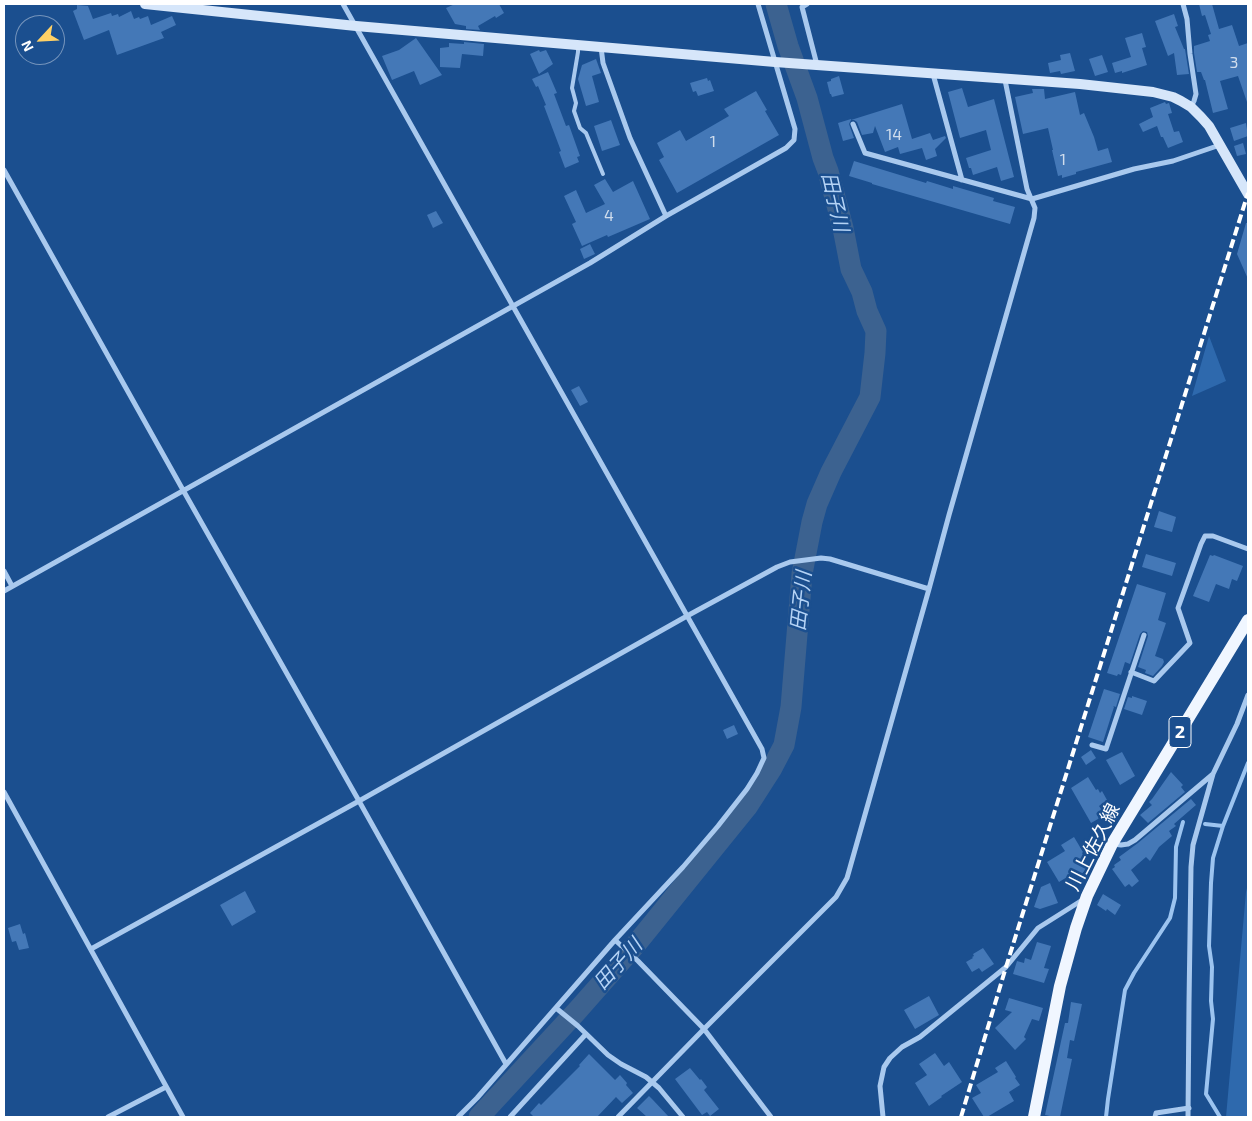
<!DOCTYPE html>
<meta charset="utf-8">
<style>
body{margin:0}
#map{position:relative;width:1252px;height:1121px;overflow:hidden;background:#1b4f8f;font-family:"Exo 2",sans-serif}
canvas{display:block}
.frame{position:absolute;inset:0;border:5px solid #fff;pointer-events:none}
.north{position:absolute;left:15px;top:15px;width:50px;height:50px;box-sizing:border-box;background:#1b4f8f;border:1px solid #7695bc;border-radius:50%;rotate:245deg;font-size:14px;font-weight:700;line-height:20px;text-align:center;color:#fff}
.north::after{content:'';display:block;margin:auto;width:18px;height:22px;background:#ffd166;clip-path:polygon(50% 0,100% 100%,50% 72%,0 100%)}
</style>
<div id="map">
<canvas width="1252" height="1121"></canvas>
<div class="frame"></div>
<div class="north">N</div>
</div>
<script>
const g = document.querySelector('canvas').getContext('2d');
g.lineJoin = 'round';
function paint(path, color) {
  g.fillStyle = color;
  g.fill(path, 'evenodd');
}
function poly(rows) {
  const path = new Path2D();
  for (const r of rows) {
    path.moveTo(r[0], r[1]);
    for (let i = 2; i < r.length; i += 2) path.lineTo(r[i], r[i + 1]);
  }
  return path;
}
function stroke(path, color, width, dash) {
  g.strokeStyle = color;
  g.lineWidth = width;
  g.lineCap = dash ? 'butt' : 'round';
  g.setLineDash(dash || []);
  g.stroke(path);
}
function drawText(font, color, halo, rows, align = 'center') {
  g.font = font + ' "Exo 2","Noto Sans JP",sans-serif';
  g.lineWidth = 5;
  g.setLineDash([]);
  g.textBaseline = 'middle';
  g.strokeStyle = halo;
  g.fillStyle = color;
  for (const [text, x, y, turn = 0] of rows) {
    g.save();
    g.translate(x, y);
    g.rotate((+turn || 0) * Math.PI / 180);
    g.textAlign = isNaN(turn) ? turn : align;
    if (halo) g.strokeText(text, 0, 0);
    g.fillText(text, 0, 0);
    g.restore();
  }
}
paint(poly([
 [1209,336,1226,381,1192,396],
 [1248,884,1248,1117,1226,1117,1246,892]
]), '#2e69ad');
stroke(poly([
 [1205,824,1223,826],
 [1106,1117,1108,1099,1125,990,1134,973,1170,918,1175,898,1176,847,1183,822],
 [1220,1117,1206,1094,1213,1019,1211,1001,1212,967,1209,946,1211,883,1213,858,1223,826,1248,763]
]), '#9cc4f0', 4);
stroke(poly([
 [479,1117,577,1011,637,943,747,807,772,768,784,745,791,707,802,574,812,522,817,504,831,472,870,397,875,353,876,331,867,311,862,292,851,269,843,228,828,171,823,158,807,98,788,46,776,4]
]), '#3c6290', 21);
paint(poly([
 [455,4,499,4,504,13,496,18,495,16,478,26,480,30,466,29,466,26,455,24,446,8],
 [1199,4,1212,4,1219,29,1232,25,1239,46,1248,43,1248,102,1247,102,1238,76,1220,81,1228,109,1213,113,1205,80,1204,80,1201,72,1197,72,1194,53,1194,46,1210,41,1208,35,1211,34,1205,15,1202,16],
 [77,5,88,6,93,19,111,13,112,16,118,14,119,17,131,11,134,19,139,17,140,19,148,16,151,25,172,16,176,25,161,32,164,38,117,55,109,30,84,40,73,11,77,9],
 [1174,14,1178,26,1175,27,1184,49,1185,49,1189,74,1177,75,1174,53,1168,56,1155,21],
 [1142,33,1146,47,1142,48,1147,65,1122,73,1122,71,1115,73,1112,63,1131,57,1125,38],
 [416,38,442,75,420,85,414,71,392,80,382,56,399,50],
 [464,42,484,44,483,56,462,54,460,68,440,67,440,48,449,47,449,43,464,44],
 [539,50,540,52,546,50,553,64,539,74,530,54],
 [1070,53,1075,71,1061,74,1060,71,1050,73,1048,63,1061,60,1060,55],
 [1102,55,1108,72,1095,76,1089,59],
 [596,59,601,73,592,76,599,102,586,106,578,79,582,65],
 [548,72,557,93,554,94,566,126,569,125,580,156,577,157,579,162,565,168,559,152,561,151,544,106,546,105,538,86,536,87,532,79],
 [839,76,844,94,832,97,831,94,830,94,827,82,831,81,831,79],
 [707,78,708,81,710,80,714,91,698,96,696,91,693,92,690,83],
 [962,88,968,107,994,99,1014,177,1001,181,997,167,973,175,971,168,969,168,966,158,991,150,986,130,960,138,948,92],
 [1032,89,1044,89,1045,99,1075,92,1080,115,1084,113,1094,137,1098,151,1108,148,1112,162,1076,172,1076,174,1062,178,1062,175,1058,176,1052,150,1053,150,1048,128,1023,134,1015,97,1033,93],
 [756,91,767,110,765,111,779,135,677,193,659,160,664,157,657,143,680,130,686,141,729,116,724,109],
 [1165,102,1166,104,1169,103,1172,113,1168,114,1174,132,1179,131,1183,142,1168,148,1163,137,1161,137,1157,126,1143,132,1139,124,1153,117,1150,108],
 [902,104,912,139,930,133,933,140,945,136,946,138,935,149,937,156,926,160,922,148,900,154,898,147,885,152,875,126,873,133,862,135,857,122,854,120,851,120,849,124,854,138,843,141,838,123,851,119,851,120],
 [611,120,620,145,602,151,594,126],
 [1246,123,1248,136,1234,141,1230,128],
 [1243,143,1246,154,1237,156,1234,146],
 [854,161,926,183,927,181,953,189,953,186,994,198,993,201,1015,207,1010,224,872,184,872,183,849,176],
 [605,179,613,192,633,181,650,219,608,237,607,235,582,246,572,224,576,222,564,196,576,190,586,213,605,204,594,185],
 [436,211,443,223,433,228,427,215],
 [1246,223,1248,223,1248,279,1237,254],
 [590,244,595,254,584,259,580,249],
 [579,386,588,402,580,406,571,390],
 [1159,511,1176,517,1172,532,1154,527],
 [1146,554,1176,563,1172,576,1142,567],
 [1210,555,1213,556,1214,555,1243,566,1237,581,1232,579,1229,589,1216,584,1209,602,1193,596],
 [1137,584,1166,593,1158,620,1166,623,1155,656,1163,659,1164,662,1162,666,1153,676,1145,673,1146,670,1138,667,1148,636,1147,632,1143,631,1140,634,1130,664,1125,662,1121,675,1118,674,1117,676,1107,673],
 [1104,689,1120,694,1116,707,1113,706,1114,707,1103,742,1088,737],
 [1132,696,1147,701,1142,715,1124,709,1128,697,1132,698],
 [734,725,738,734,727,739,723,730],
 [1091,750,1096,758,1086,765,1081,757],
 [1122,752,1135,776,1120,785,1106,760],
 [1171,772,1183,785,1181,787,1185,792,1148,823,1140,815,1152,805,1149,802,1152,799],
 [1088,777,1096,790,1098,789,1100,793,1102,791,1107,800,1099,806,1105,815,1091,823,1071,788],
 [1191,799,1196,805,1174,824,1176,826,1169,831,1172,836,1159,847,1150,861,1146,857,1131,870,1139,881,1132,887,1129,884,1125,887,1112,869,1115,867,1114,865,1121,860,1119,857,1138,843],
 [1074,837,1083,852,1082,853,1086,860,1083,862,1087,868,1080,876,1077,871,1059,882,1047,862,1065,851,1061,845],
 [1050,883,1058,903,1040,909,1034,907,1041,887],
 [245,891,256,912,232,926,220,905],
 [1103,894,1121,905,1115,915,1107,909,1106,911,1097,905],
 [20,924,23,934,25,933,29,948,19,950,16,941,12,942,8,928],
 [1037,942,1051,946,1044,968,1049,969,1044,983,1013,974,1017,961,1024,963,1025,958,1031,960],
 [983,948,994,964,982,972,979,968,972,972,966,962,973,958,972,957,974,956,973,954],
 [929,996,939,1015,915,1029,904,1010],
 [1009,998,1043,1008,1039,1021,1032,1019,1024,1037,1026,1039,1015,1050,995,1028,1012,1012,1005,1010],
 [1071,1002,1082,1004,1074,1041,1070,1040,1067,1058,1072,1059,1060,1117,1055,1117,1045,1115,1065,1023,1068,1023],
 [935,1053,944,1066,949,1062,962,1082,941,1096,942,1097,929,1106,915,1083,927,1075,919,1064],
 [589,1054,615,1080,620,1075,627,1083,626,1085,633,1093,622,1103,616,1097,597,1117,534,1117,530,1113,539,1103,541,1105,580,1066,579,1065],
 [1006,1061,1016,1077,1015,1078,1020,1085,1009,1092,1014,1101,987,1117,984,1117,972,1098,981,1093,976,1085,998,1072,995,1068],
 [690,1068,700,1080,701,1079,707,1087,704,1090,719,1109,710,1116,707,1112,702,1115,675,1079],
 [649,1096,653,1100,669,1117,647,1117,637,1108]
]), '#4478b7');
stroke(poly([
 [578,47,578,52,572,88,576,103,574,111,580,128,586,133,603,174]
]), '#a9c9ee', 4);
stroke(poly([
 [343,4,762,749,764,758,757,773,747,789,718,826,683,867,615,940,477,1098,458,1117],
 [807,4,802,7,817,65],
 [1183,4,1187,19,1190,54,1196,94,1194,101,1191,107],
 [601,47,603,63,630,138,666,216],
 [933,74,962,180],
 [853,124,865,153,1032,199,1134,169,1173,161,1220,145],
 [4,170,183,490,359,801,506,1064],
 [4,571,12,586],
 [4,591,590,263,666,216,786,148,794,140,795,129,758,4],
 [1131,672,1154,681,1190,643,1178,608,1201,544,1205,536,1213,536,1248,549],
 [1092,745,1106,749,1144,635],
 [4,792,183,1117],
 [1113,844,1121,845,1128,844,1135,840,1213,774,1237,724,1248,695],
 [615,940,638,961,704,1029,771,1117],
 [91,949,359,801,687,616,777,567,790,562,821,558,830,559,929,589],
 [556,1008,578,1026,608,1055,621,1064,646,1077,659,1088,683,1117],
 [108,1117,166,1087],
 [510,1117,586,1034],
 [618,1117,704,1029,836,897,847,878,929,589,949,515,1034,218,1035,208,1027,189,1005,80],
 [883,1117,880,1086,884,1067,890,1058,902,1047,920,1037,1006,967,1038,928,1084,899],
 [1155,1117,1156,1113,1189,1108],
 [1188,1117,1189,1003,1191,867,1193,845,1213,774]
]), '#a9c9ee', 5);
stroke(poly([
 [145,4,356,26,775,62,1080,84,1153,92,1173,97,1181,101,1191,107,1201,117,1209,126,1248,194]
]), '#d6e6fa', 10);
stroke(poly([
 [1034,1117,1060,986,1076,928,1087,896,1112,844,1248,620]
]), '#f0f6ff', 12);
stroke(poly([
 [961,1117,1006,967,1248,193]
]), '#fff', 4, [9, 4]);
drawText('16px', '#d0dded', null, [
 ["3",1234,63],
 ["14",894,135],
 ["1",713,142],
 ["1",1063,160],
 ["4",609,216]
]);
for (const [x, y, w] of [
 [1180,732,22]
]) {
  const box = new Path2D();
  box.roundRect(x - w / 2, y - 15.5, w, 31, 4);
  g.fillStyle = '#1b4f8f';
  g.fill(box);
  stroke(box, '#fff', 1);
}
drawText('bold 18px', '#fff', null, [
 ["2",1180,732]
]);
drawText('19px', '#fff', '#1b4f8f', [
 ["川上佐久線",1093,847,-63]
]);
drawText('italic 20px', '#b5d3f5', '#1b4f8f', [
 ["田子川",835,202,77],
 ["田子川",801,601,-84],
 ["田子川",618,964,-48]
]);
</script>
